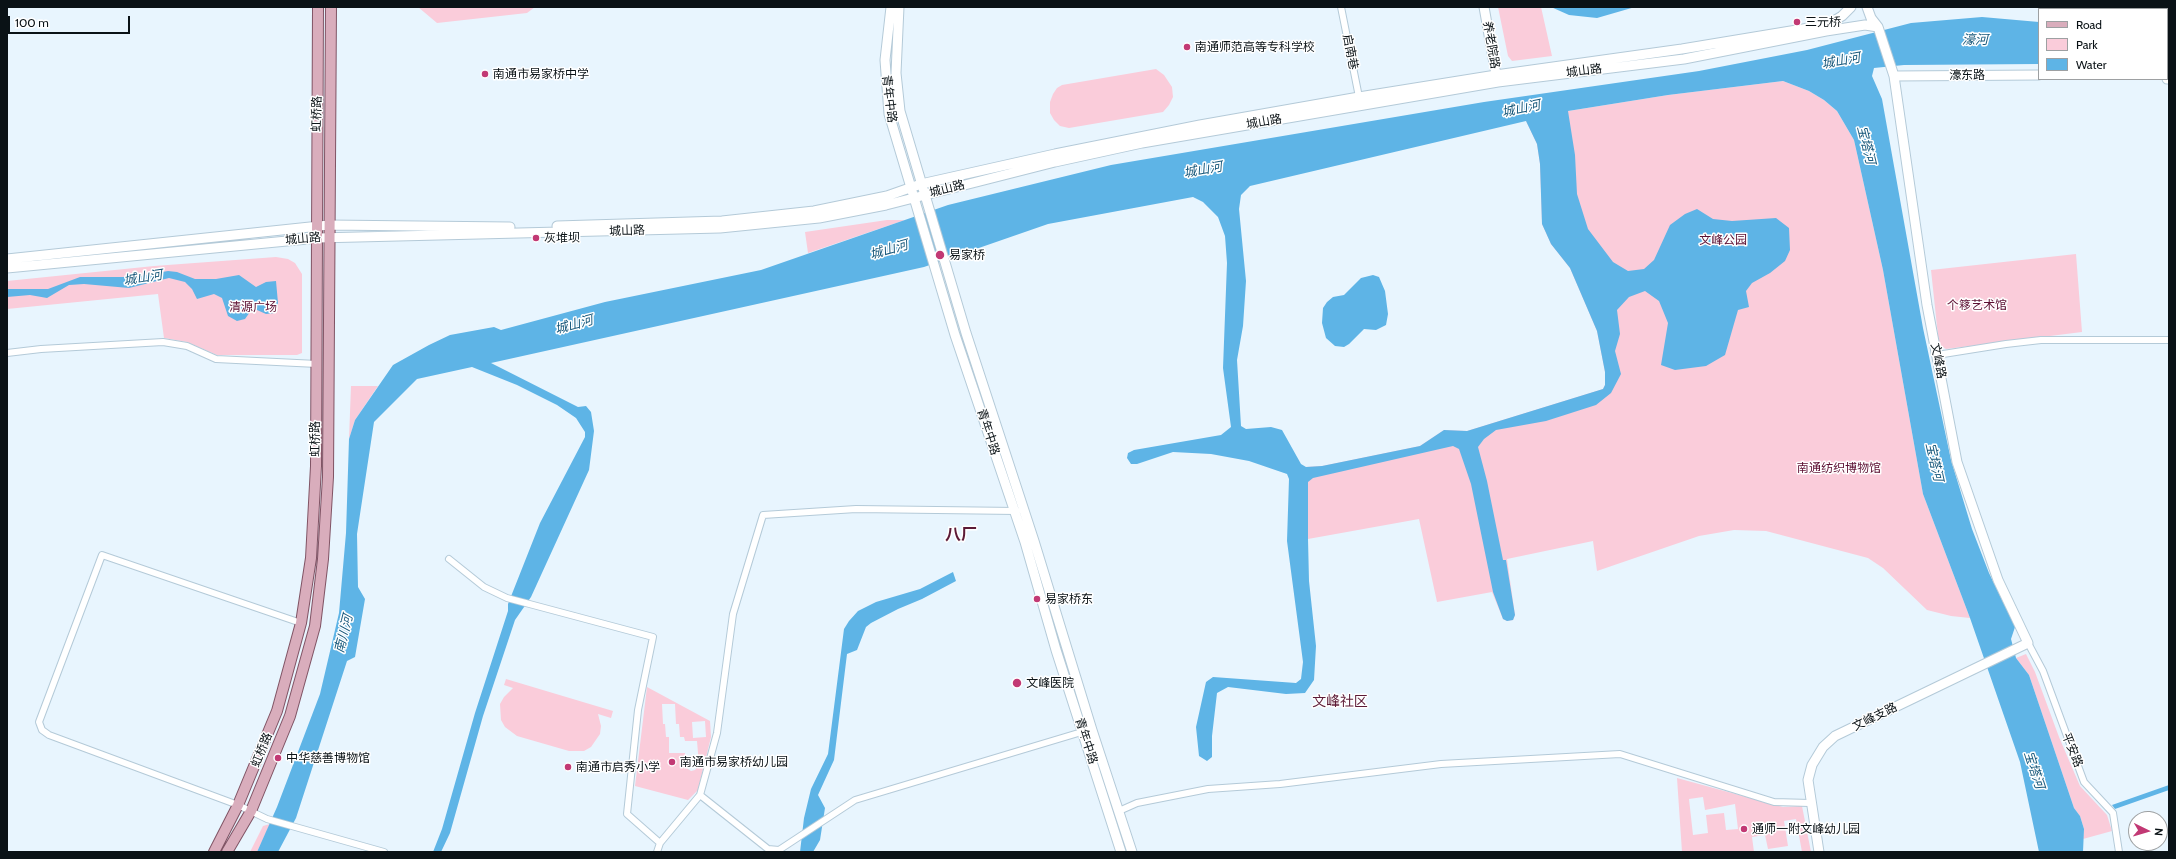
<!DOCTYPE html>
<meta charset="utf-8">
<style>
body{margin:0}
#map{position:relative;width:2176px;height:859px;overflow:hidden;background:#e8f5fe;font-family:Cabin,sans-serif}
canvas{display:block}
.frame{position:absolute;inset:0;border:8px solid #0a1216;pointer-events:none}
.legend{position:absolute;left:2038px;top:8px;width:130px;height:72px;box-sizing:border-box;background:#fff;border:1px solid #9da0a2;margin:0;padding:5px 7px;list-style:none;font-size:12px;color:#0a1216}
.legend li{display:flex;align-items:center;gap:8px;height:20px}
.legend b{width:20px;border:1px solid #9da0a2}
.north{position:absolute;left:2128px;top:811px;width:40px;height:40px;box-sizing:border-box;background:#fff;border:1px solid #9da0a2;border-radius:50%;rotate:95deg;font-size:11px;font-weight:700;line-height:16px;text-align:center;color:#0a1216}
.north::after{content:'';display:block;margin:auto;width:14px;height:18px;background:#c23974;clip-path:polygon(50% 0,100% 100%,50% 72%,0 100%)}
.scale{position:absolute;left:8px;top:16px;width:122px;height:18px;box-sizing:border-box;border:2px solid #0a1216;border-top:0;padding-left:5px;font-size:12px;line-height:14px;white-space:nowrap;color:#0a1216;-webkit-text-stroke:3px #fff;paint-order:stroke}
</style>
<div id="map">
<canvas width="2176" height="859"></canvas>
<div class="frame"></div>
<ul class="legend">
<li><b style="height:5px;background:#d9adbc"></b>Road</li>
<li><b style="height:11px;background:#faccda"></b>Park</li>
<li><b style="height:11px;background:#5eb4e6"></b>Water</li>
</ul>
<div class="north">N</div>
<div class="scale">100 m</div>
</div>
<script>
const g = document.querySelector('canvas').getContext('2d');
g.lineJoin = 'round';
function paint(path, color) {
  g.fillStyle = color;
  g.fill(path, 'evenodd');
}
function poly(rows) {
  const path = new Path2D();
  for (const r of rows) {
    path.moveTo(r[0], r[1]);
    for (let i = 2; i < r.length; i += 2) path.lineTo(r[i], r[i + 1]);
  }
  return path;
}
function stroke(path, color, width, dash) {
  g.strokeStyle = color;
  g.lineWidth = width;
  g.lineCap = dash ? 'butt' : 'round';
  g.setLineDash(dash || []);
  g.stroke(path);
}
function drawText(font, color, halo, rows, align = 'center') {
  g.font = font + ' Cabin,"Noto Sans SC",sans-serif';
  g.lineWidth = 3;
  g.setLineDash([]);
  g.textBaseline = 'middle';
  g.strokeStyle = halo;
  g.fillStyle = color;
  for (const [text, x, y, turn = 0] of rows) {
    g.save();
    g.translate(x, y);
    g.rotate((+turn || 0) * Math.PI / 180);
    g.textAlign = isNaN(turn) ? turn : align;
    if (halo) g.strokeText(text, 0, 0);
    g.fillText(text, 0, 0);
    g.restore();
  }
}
paint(poly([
 [418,7,535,7,527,13,437,23],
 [1498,7,1541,7,1552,56,1512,61,1508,56],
 [1156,69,1164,75,1172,87,1173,97,1169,105,1163,112,1069,128,1060,126,1054,120,1050,113,1050,102,1053,94,1057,88,1062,85],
 [1783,81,1809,91,1824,100,1837,111,1854,140,1883,270,1923,494,1970,618,1951,616,1927,610,1883,568,1868,558,1766,531,1734,530,1699,536,1597,571,1593,541,1507,559,1515,615,1513,620,1507,621,1503,619,1492,592,1437,602,1419,519,1308,539,1308,482,1305,467,1322,466,1420,446,1444,430,1467,431,1603,389,1605,385,1605,372,1597,331,1570,268,1551,244,1542,224,1540,164,1537,144,1526,121,1568,111,1668,95],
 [887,220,905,220,808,253,805,232],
 [2076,254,2082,332,1946,349,1939,345,1931,270],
 [276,257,288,259,295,263,302,274,302,353,297,355,217,355,187,342,164,338,158,294,7,309,7,281,154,266],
 [351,386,378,386,355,420,349,439],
 [2026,654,2035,672,2059,737,2080,786,2107,815,2112,831,2083,839,2084,829,2080,816,2074,808,2029,675,2016,658],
 [506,679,613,711,611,718,598,714,601,726,600,734,591,747,584,751,569,751,517,736,505,727,501,720,500,704,504,697,513,688,504,685],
 [647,687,710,721,711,737,698,790,688,800,635,786],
 [662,704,675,704,676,724,679,724,680,737,684,737,685,741,697,741,699,765,695,770,691,771,685,767,685,753,669,753,669,737,666,737,665,724,663,724],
 [705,721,706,737,693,738,692,722],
 [1677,778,1783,807,1802,806,1811,852,1802,852,1796,819,1784,821,1788,846,1768,849,1765,835,1752,837,1754,852,1682,852],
 [1703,797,1705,810,1735,804,1738,829,1726,830,1724,813,1706,815,1708,833,1693,835,1689,799],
 [270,824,257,852,250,852,263,826]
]), '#faccda');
paint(poly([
 [1551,7,1635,7,1597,18,1569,15],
 [1982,17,2039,22,2039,64,1904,65,1874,68,1872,76,1882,99,1923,328,1951,460,1972,529,1989,573,2005,606,2014,619,2015,627,2011,639,2016,658,2029,675,2074,808,2080,816,2084,829,2083,852,2039,852,2020,762,1970,618,1923,494,1883,270,1854,140,1837,111,1824,100,1809,91,1783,81,1668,95,1568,111,1575,155,1577,194,1588,229,1613,262,1628,271,1644,269,1654,260,1670,225,1685,214,1697,209,1713,219,1732,221,1776,218,1789,228,1790,250,1785,261,1770,273,1752,283,1746,291,1749,307,1738,310,1725,355,1706,366,1675,370,1661,365,1668,323,1659,301,1645,291,1629,297,1617,310,1620,334,1615,351,1621,374,1611,393,1596,405,1546,421,1496,430,1484,439,1478,447,1487,481,1503,560,1506,560,1515,615,1513,620,1507,621,1503,619,1493,592,1471,484,1459,449,1453,446,1313,478,1308,482,1308,539,1309,581,1316,646,1314,680,1305,693,1286,694,1228,687,1217,693,1212,736,1212,757,1207,761,1199,756,1196,727,1206,682,1213,677,1296,683,1301,679,1303,662,1287,541,1289,479,1287,474,1249,461,1211,454,1173,452,1137,464,1131,464,1127,458,1128,453,1134,450,1221,435,1231,427,1223,368,1227,263,1225,236,1218,217,1203,202,1193,197,1048,224,924,267,491,363,578,407,586,406,591,412,594,431,589,470,531,597,515,620,483,716,450,833,441,852,433,852,442,829,475,713,508,611,508,604,540,523,585,437,585,432,576,418,557,405,517,385,472,367,417,379,374,422,357,534,358,587,365,599,355,657,347,661,296,818,278,852,257,852,277,807,320,694,339,613,346,533,349,439,355,420,393,365,429,345,450,335,494,327,501,330,605,302,761,270,948,205,1111,165,1484,102,1699,71,1807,50,1911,23],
 [1526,121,1537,144,1540,164,1542,224,1551,244,1570,268,1597,331,1605,372,1605,385,1603,389,1467,431,1444,430,1420,446,1322,466,1306,467,1301,464,1282,430,1271,427,1246,429,1241,426,1237,360,1243,326,1246,281,1239,209,1241,195,1250,186],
 [168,271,177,272,195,279,216,279,239,275,256,287,266,282,276,281,278,303,275,313,266,314,257,310,250,312,245,319,237,321,228,316,222,298,214,294,197,299,192,289,185,282,169,278,129,288,84,284,69,285,47,298,30,295,7,297,7,289,48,289,80,277,135,277],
 [1373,275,1379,277,1385,291,1388,314,1386,325,1376,330,1364,329,1349,344,1344,347,1335,346,1326,338,1322,323,1323,308,1327,302,1333,297,1344,295,1361,278],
 [953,572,956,581,922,599,898,609,871,623,866,627,857,650,847,654,834,760,818,795,825,808,820,840,813,852,800,852,804,818,811,789,828,754,844,629,849,621,858,611,876,602,920,589],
 [2169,785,2169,790,2115,809,2112,805]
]), '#5eb4e6');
const street = poly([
 [1341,7,1359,97],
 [7,353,41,349,163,342,187,346,216,359,317,364],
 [1937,355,2006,344,2041,340,2169,340],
 [449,559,484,587,507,598,653,637,638,710,627,814,660,843],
 [301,623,102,555,39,722,42,730,49,735,238,805,267,819,384,852],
 [2028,643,2043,671,2084,782,2113,813,2119,852],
 [700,795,768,849,779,850,855,800,1085,731],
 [1119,811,1137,803,1208,789,1280,784,1441,764,1620,754,1774,802,1810,803],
 [657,852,660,843,700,795,717,733,733,614,763,515,856,509,1017,511]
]);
const secondary = poly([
 [891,7,885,60,889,114,955,335,1025,542,1056,650,1121,852],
 [899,7,896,73,900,111,966,333,1034,541,1092,730,1132,852],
 [1484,7,1497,80],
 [1894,76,2039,75],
 [2167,79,2169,79],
 [557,226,722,221,814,211,887,196,921,184,1055,154,1200,125,1359,97,1496,75,1682,49,1827,25,1842,16,1851,7],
 [7,259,329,225,510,227],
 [7,268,318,238,720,228,819,218,886,205,1055,162,1142,143,1498,82,1684,59,1826,31,1865,25,1878,27],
 [1819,852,1808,780,1812,765,1823,747,1835,736,2028,643,1998,580,1957,462,1927,305,1894,76,1878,27,1871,18,1867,7]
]);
const primary = poly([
 [214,852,238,805,277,711,301,623,311,558,316,466,318,7],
 [227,852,251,811,290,716,315,626,323,559,328,477,331,7]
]);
stroke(street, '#b4cad8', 8);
stroke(secondary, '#b4cad8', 11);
stroke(primary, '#805465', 12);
stroke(street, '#fff', 6);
stroke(secondary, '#fff', 9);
stroke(primary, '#d9adbc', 10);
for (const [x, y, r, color] of [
 [1797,22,4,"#c23974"],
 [1187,47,4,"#c23974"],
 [485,74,4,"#c23974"],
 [536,238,4,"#c23974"],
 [940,255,5,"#c23974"],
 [1037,599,4,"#c23974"],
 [1017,683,5,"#c23974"],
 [278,758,4,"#c23974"],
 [672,762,4,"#c23974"],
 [568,767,4,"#c23974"],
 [1744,829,4,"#c23974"]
]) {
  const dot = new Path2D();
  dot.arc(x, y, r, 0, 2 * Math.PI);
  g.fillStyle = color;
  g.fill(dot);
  stroke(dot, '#fff', 1.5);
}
drawText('12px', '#0a1216', '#fff', [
 ["三元桥",1805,22],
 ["南通师范高等专科学校",1195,47],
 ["南通市易家桥中学",493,74],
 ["灰堆坝",544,238],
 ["易家桥",949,255],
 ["易家桥东",1045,599],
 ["文峰医院",1026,683],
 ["中华慈善博物馆",286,758],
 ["南通市易家桥幼儿园",680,762],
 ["南通市启秀小学",576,767],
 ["通师一附文峰幼儿园",1752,829]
], 'left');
drawText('12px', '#0a1216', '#fff', [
 ["养老院路",1491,45,80],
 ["启南巷",1350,52,79],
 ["城山路",1584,71,-7],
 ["濠东路",1967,75],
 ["青年中路",889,99,83],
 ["虹桥路",317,114,-89],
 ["城山路",1264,122,-10],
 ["城山路",947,189,-14],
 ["城山路",627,231,-2],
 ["城山路",303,239,-5],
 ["文峰路",1938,361,79],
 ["青年中路",988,432,72],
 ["虹桥路",315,439,-90],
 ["文峰支路",1875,717,-26],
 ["青年中路",1086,741,72],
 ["虹桥路",262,750,-68],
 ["平安路",2072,750,68]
]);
drawText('12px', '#5c0f32', '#fff', [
 ["文峰公园",1723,240],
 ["个簃艺术馆",1977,305],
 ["清源广场",253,307],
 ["南通纺织博物馆",1839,468]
]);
drawText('italic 13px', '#17587b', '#fff', [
 ["濠河",1975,40],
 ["城山河",1841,61,-10],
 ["城山河",1521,109,-12],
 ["宝塔河",1866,145,76],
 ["城山河",1203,170,-10],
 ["城山河",889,250,-16],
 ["城山河",143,278,-9],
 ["城山河",574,325,-15],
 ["宝塔河",1934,462,77],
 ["南川河",344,634,-76],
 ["宝塔河",2034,770,72]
]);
drawText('14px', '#5c1a36', '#fff', [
 ["文峰社区",1340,702]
]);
drawText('bold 16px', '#5c1a36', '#fff', [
 ["八厂",961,535]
]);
</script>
